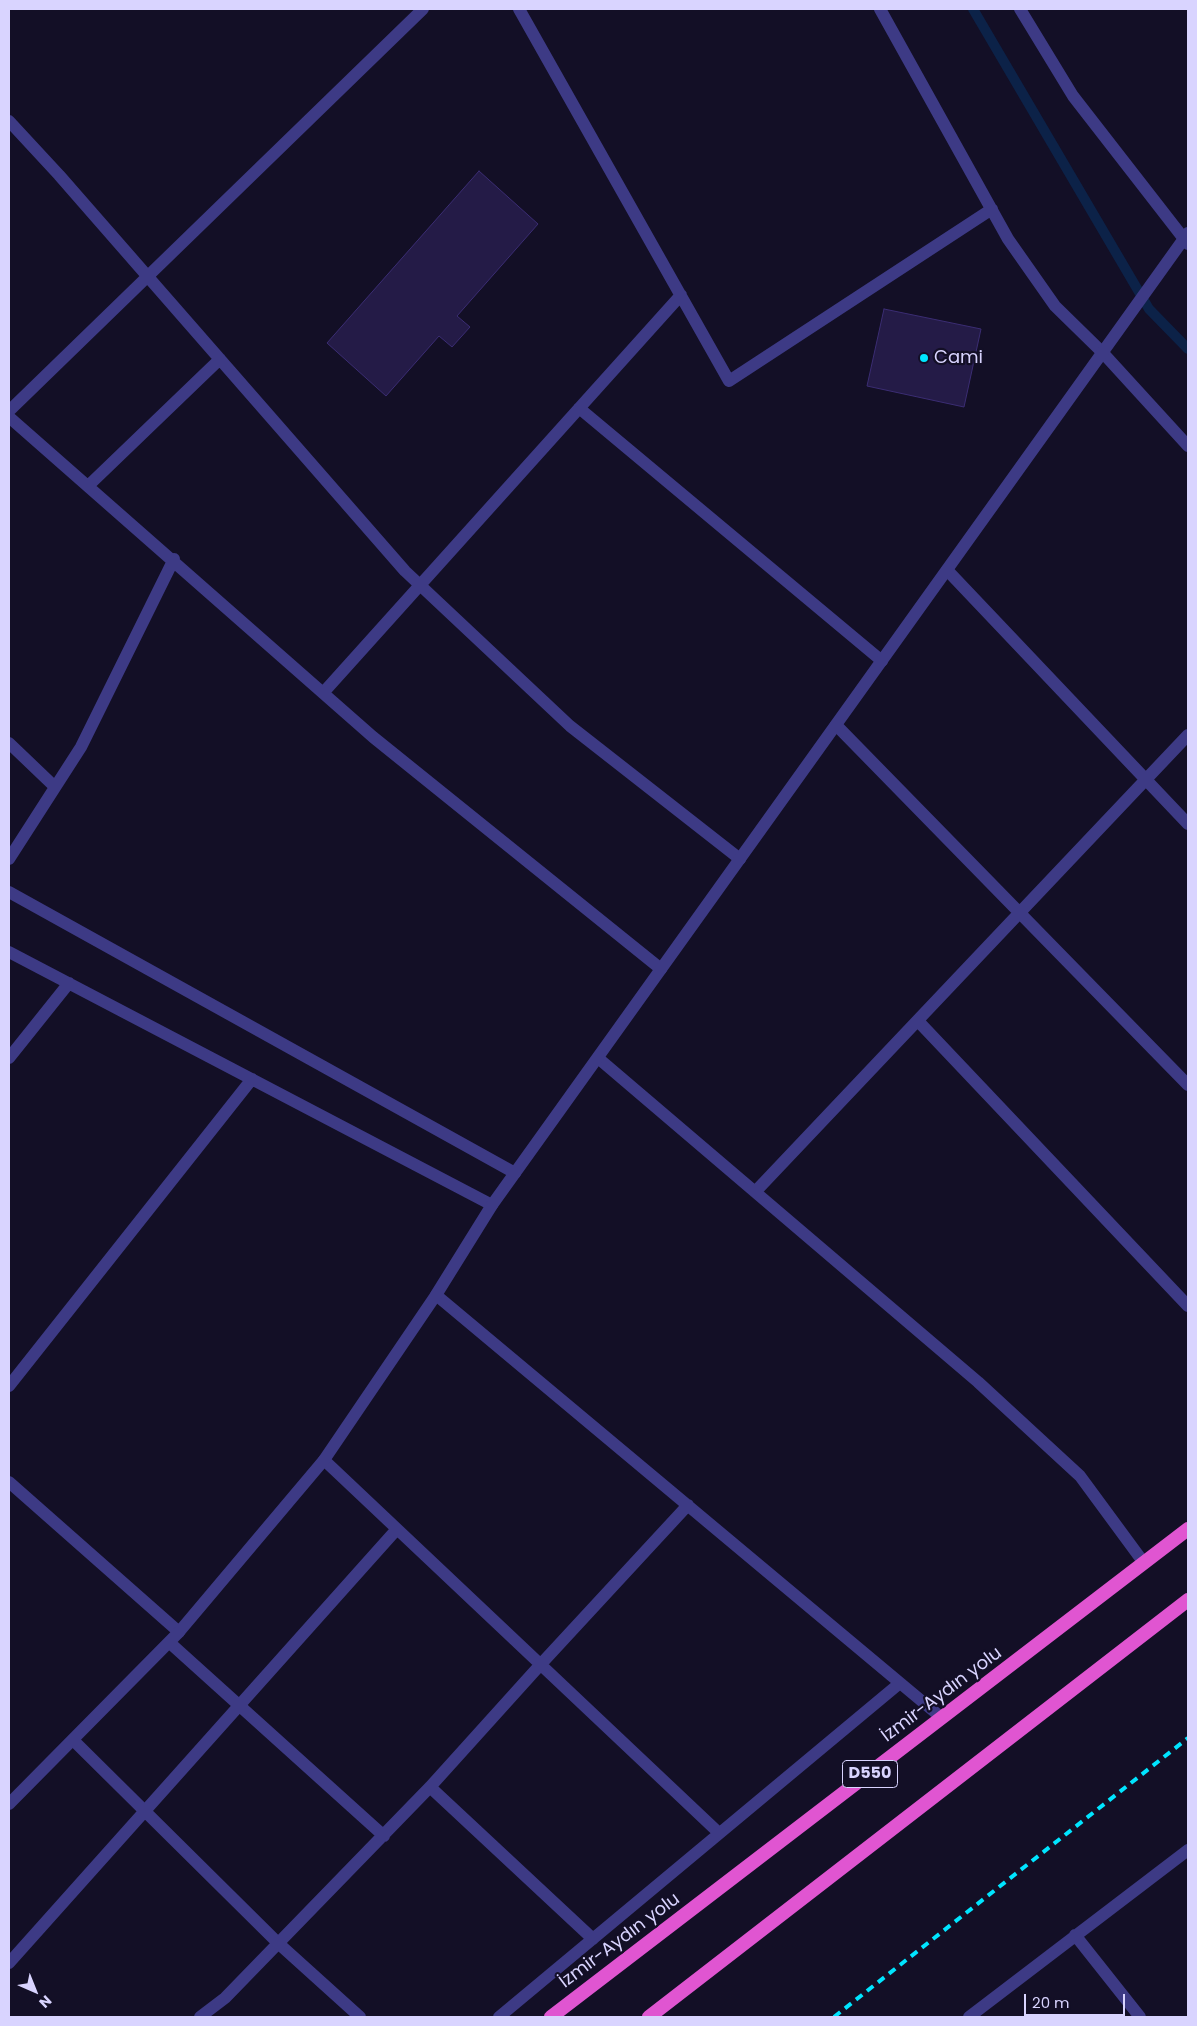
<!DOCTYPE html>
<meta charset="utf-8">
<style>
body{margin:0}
#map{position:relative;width:1197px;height:2026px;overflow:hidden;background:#130f26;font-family:Poppins,sans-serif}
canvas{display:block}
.frame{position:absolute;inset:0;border:10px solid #d9d4ff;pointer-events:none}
.north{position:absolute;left:10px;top:1966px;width:50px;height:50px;-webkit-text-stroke:4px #130f26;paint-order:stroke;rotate:136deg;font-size:14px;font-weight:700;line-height:20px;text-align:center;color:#d9d4ff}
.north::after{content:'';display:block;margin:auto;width:18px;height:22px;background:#d9d4ff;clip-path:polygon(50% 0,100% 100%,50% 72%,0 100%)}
.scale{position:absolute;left:1024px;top:1994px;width:101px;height:22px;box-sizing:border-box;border:2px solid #d9d4ff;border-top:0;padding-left:6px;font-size:15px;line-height:18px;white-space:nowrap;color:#d9d4ff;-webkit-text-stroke:4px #130f26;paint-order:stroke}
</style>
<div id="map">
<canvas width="1197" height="2026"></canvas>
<div class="frame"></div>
<div class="north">N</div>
<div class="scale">20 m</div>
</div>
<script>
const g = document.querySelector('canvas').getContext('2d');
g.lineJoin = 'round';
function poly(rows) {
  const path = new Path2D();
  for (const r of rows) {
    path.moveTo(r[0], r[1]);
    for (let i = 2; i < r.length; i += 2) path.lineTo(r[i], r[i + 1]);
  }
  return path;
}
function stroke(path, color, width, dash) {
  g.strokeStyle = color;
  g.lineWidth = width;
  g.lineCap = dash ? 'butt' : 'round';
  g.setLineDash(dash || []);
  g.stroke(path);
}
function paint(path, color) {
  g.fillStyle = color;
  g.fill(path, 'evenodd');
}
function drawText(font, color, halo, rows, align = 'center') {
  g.font = font + ' Poppins,sans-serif';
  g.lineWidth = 4.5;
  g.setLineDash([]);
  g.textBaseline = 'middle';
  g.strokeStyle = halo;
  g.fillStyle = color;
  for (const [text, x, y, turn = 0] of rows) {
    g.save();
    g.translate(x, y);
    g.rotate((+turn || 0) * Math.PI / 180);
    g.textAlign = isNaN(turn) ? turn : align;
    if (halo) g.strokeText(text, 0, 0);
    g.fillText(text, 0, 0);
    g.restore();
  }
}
stroke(poly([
 [973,9,1149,309,1188,349]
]), '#0c2248', 10);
const building = poly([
 [479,171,538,224,457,316,470,327,452,347,439,336,386,396,327,343,479,171],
 [884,309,981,329,964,407,867,386,884,309]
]);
paint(building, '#241b47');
stroke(building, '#3b2d73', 1);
stroke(poly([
 [519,9,729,381,992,209],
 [880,9,1008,239,1055,306,1103,353,1188,446],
 [1020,9,1073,96,1188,244],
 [9,121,59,175,405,571,570,726,740,859],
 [579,408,882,661],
 [9,411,423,9],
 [9,417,373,737,661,969],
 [88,486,220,359],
 [947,570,1188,824],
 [323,693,681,295],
 [836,725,1188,1085],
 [9,743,55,787],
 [9,859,81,747,174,559],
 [9,892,515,1173],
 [9,952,492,1205],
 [918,1021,1188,1306],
 [9,1058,69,983],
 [598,1058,978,1382,1080,1476,1144,1563],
 [755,1192,1188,735],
 [436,1295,942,1718],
 [9,1386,252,1079],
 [324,1460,719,1833],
 [9,1482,179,1632],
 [170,1643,384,1836],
 [73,1740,278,1943,360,2017],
 [430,1787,593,1939],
 [1075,1935,1140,2017],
 [9,1963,397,1529],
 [200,2017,225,1998,430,1787,541,1664,688,1505],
 [499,2017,900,1683],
 [969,2017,1188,1850]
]), '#3d3a85', 12);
stroke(poly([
 [9,1804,179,1632,324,1460,436,1295,492,1205,1188,233]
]), '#3d3a85', 12);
stroke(poly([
 [551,2017,1188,1529],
 [649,2017,1188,1600]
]), '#e055d1', 14);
stroke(poly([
 [834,2017,1188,1738]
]), '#00e5ff', 4, [8, 6]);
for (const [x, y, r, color] of [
 [924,358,5,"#00e5ff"]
]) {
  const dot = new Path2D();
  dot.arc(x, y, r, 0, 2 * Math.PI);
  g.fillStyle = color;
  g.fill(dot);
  stroke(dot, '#130f26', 2);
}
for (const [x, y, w] of [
 [870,1774,55]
]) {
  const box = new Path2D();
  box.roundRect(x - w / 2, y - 13.5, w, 27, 4);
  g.fillStyle = '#130f26';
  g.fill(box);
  stroke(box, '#d9d4ff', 1);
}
drawText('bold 16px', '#d9d4ff', null, [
 ["D550",870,1774]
]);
drawText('18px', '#d9d4ff', '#130f26', [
 ["Cami",934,358]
], 'left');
drawText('18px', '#d9d4ff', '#130f26', [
 ["İzmir-Aydın yolu",942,1695,-37],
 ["İzmir-Aydın yolu",620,1941,-37]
]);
</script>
